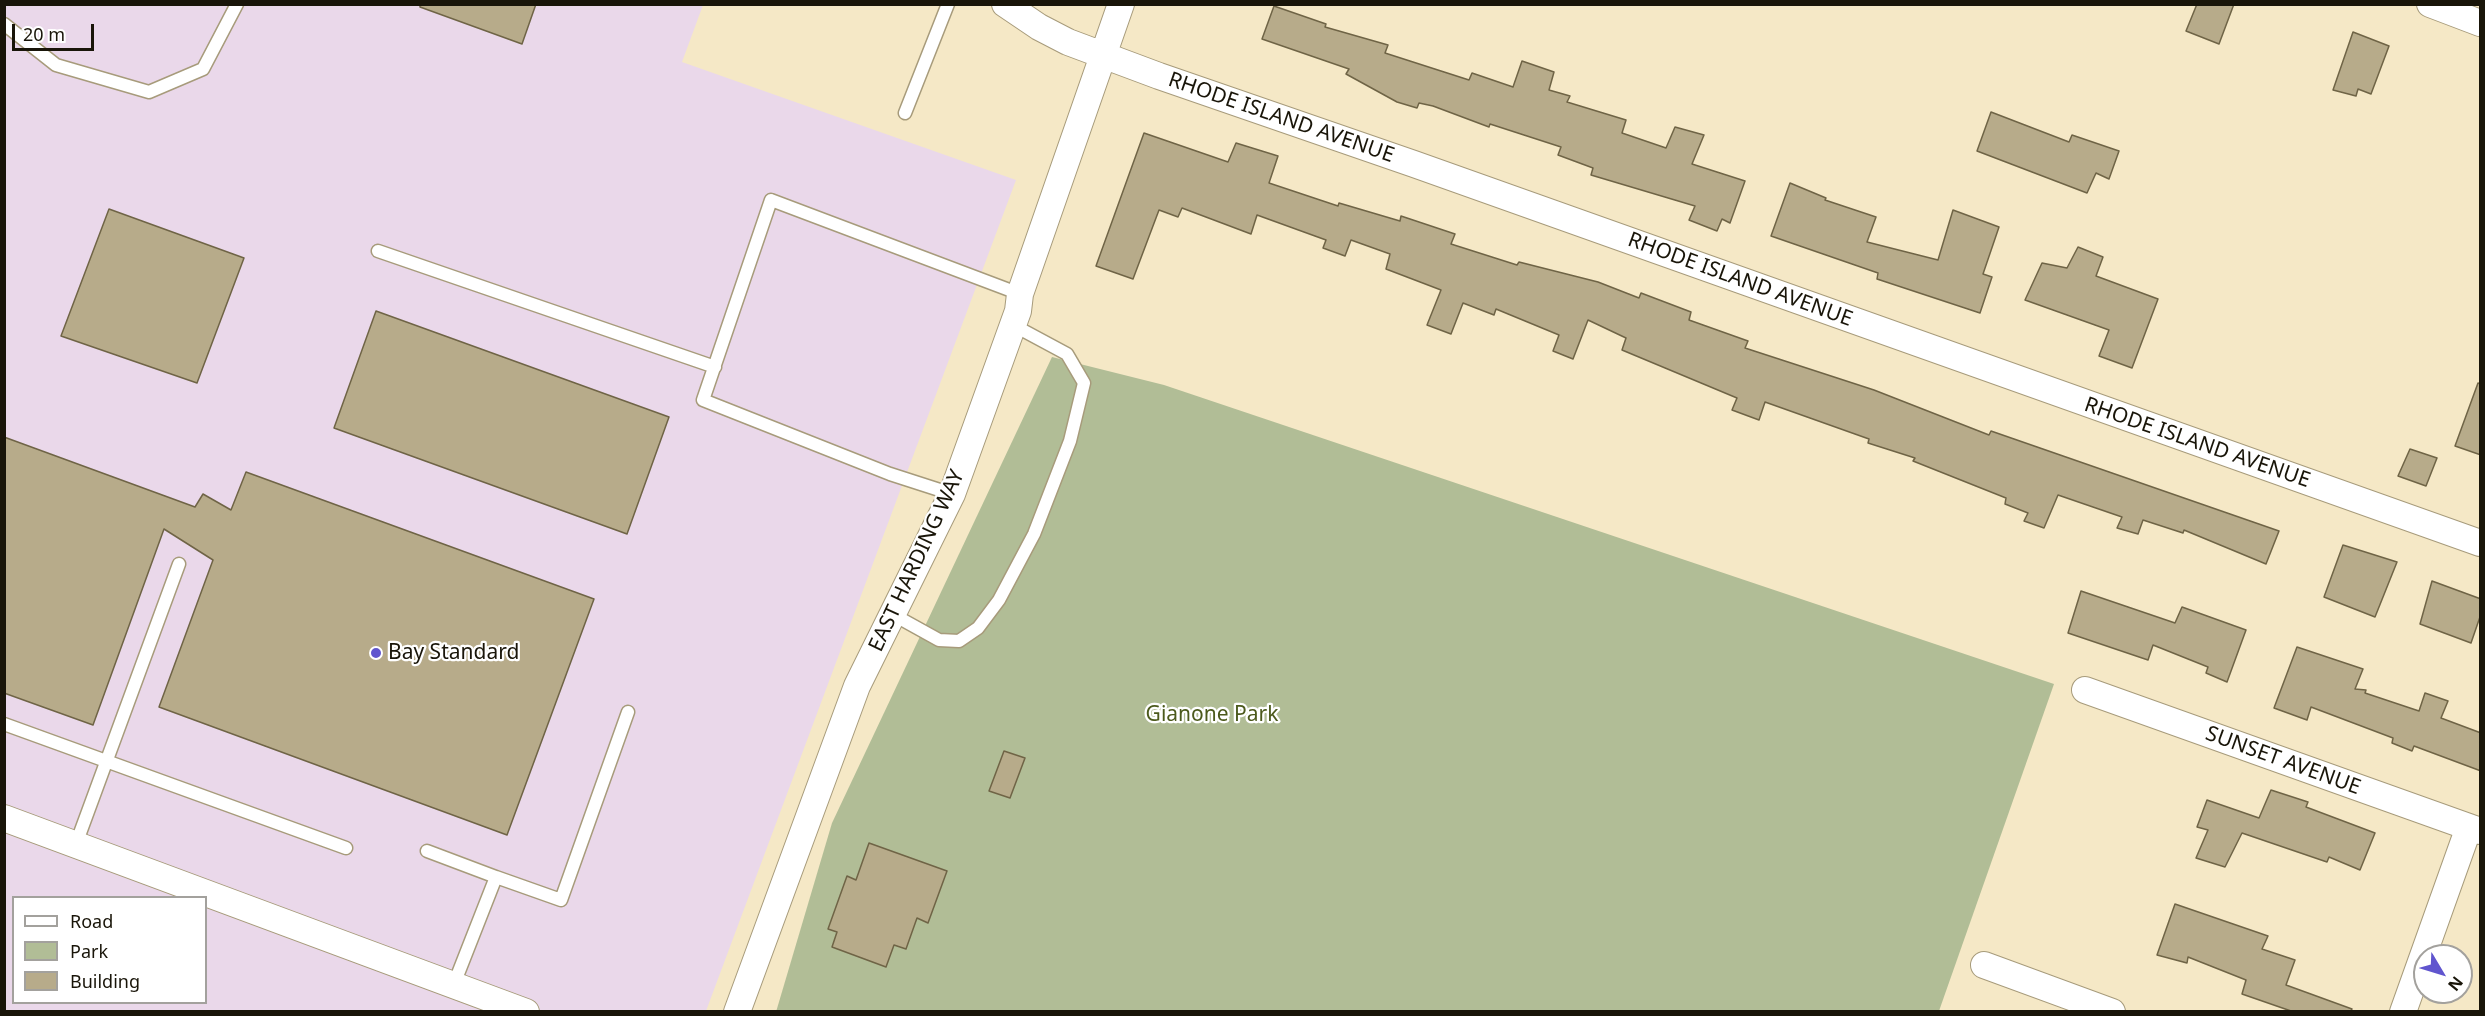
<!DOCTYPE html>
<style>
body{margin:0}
#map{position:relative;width:2485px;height:1016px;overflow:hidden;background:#f5e8c6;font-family:"Noto Sans",sans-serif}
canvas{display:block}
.frame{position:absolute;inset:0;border:6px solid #191509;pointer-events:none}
.legend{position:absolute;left:12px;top:896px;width:195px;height:108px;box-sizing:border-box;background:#fff;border:2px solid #a3a19d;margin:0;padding:8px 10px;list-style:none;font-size:18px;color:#191509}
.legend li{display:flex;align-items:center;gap:12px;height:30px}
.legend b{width:30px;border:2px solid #a3a19d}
.north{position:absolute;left:2413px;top:944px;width:60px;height:60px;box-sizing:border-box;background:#fff;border:2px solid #a3a19d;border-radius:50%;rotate:128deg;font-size:16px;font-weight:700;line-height:24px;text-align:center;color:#191509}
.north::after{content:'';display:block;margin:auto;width:21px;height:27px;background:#6055ce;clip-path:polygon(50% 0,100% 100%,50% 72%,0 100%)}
.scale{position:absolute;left:12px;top:24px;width:82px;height:27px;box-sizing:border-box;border:3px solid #191509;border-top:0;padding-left:8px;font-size:18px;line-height:21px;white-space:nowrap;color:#191509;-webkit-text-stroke:4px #fff;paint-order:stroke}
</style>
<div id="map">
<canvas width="2485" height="1016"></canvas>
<div class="frame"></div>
<ul class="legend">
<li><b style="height:8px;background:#fff"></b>Road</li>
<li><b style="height:16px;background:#b1bd96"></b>Park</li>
<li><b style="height:16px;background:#b7ab8a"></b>Building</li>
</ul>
<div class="north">N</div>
<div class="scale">20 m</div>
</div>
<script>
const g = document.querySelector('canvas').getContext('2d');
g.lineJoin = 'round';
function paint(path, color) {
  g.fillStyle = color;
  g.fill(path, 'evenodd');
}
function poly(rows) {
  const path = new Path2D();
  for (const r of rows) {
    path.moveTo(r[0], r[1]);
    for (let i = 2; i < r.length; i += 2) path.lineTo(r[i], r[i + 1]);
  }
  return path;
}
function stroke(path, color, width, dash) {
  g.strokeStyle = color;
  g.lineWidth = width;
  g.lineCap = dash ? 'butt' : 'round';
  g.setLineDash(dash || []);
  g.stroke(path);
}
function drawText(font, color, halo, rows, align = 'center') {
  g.font = font + ' "Noto Sans",sans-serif';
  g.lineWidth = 4.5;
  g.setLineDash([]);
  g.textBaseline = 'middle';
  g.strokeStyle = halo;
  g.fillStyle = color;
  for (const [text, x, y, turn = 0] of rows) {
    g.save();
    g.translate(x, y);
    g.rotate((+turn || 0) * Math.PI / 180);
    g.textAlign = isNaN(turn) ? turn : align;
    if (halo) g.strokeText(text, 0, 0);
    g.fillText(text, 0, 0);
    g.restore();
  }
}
paint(poly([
 [5,5,703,5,682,62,1016,180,706,1011,5,1012],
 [14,898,206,898,206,1002,14,1002]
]), '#ead8ea');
paint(poly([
 [1052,357,1164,385,2054,684,1939,1011,776,1012,832,823]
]), '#b1bd96');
const building = poly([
 [420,4,536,4,522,44,420,7,420,4],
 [2197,4,2234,4,2219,44,2186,31,2197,4],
 [1274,6,1326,24,1325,27,1388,45,1385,53,1469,80,1472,73,1513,87,1522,61,1554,72,1549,90,1570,96,1567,102,1626,120,1622,133,1666,148,1675,127,1704,135,1692,164,1745,181,1730,223,1722,219,1717,231,1689,220,1695,206,1591,175,1593,168,1558,155,1561,147,1490,124,1489,127,1433,106,1419,103,1417,108,1397,102,1346,74,1349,69,1262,39,1274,6],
 [2353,32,2389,46,2371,94,2358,89,2356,96,2333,90,2353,32],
 [1991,112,2069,142,2072,135,2119,151,2109,179,2096,173,2087,193,1977,151,1991,112],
 [1144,133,1228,162,1236,143,1278,156,1269,183,1338,206,1339,203,1400,221,1401,216,1455,234,1451,244,1517,265,1519,262,1598,282,1639,298,1641,293,1691,312,1689,320,1748,341,1745,348,1874,390,1989,435,1991,431,2279,531,2266,564,2184,530,2183,533,2143,520,2138,534,2117,528,2122,517,2058,495,2044,528,2024,521,2028,513,2005,504,2006,498,1913,461,1915,458,1868,443,1869,439,1765,402,1759,420,1732,410,1737,398,1622,350,1626,338,1588,320,1573,359,1553,351,1559,335,1496,309,1494,315,1463,303,1451,334,1427,325,1441,290,1386,269,1390,254,1351,240,1345,256,1323,248,1326,240,1257,215,1251,234,1182,208,1178,217,1159,210,1133,279,1096,266,1144,133],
 [1790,183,1826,198,1825,200,1876,217,1867,242,1938,260,1953,210,1999,227,1983,274,1992,277,1980,313,1877,279,1878,273,1771,236,1790,183],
 [109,209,244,258,197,383,61,336,109,209],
 [2078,247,2103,257,2096,276,2158,299,2132,368,2099,356,2109,330,2025,300,2042,263,2067,268,2078,247],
 [376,311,669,417,627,534,334,428,376,311],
 [2478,383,2481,384,2481,455,2455,446,2478,383],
 [4,437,195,507,203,494,231,510,246,472,594,599,507,835,159,707,213,560,164,529,93,725,4,693,4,437],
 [2410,449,2437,458,2426,486,2398,476,2410,449],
 [2343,545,2397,562,2375,617,2324,597,2343,545],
 [2432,581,2481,599,2481,614,2471,643,2420,624,2432,581],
 [2081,591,2175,623,2182,607,2246,630,2227,682,2206,673,2208,667,2153,645,2148,660,2068,633,2081,591],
 [2297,647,2363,669,2355,689,2366,690,2365,693,2419,711,2425,693,2448,701,2441,718,2481,733,2481,771,2414,746,2412,751,2392,743,2393,738,2311,707,2307,720,2274,708,2297,647],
 [1004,751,1025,758,1010,798,989,791,1004,751],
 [2271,790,2308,802,2306,807,2375,833,2360,870,2329,857,2327,862,2242,833,2225,867,2196,858,2208,830,2197,827,2207,800,2259,818,2271,790],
 [869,843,947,871,928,923,917,918,906,949,894,945,886,967,832,947,837,932,828,929,847,876,856,880,869,843],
 [2175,904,2268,936,2262,949,2295,960,2286,985,2352,1009,2351,1011,2291,1011,2242,994,2246,980,2188,957,2187,963,2157,955,2175,904]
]);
paint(building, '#b7ab8a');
stroke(building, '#6f6446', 1.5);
const service = poly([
 [4,24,56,65,149,92,203,69,237,4],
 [905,113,948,4],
 [378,251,715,367],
 [952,494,890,474,703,400,771,200,1020,294],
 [892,614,939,640,959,641,978,628,999,600,1034,534,1070,441,1084,383,1067,354,1013,325],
 [4,724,346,848],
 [76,844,179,564],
 [427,851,496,877,454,984],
 [496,877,561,900,628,712]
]);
const minor = poly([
 [1005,4,1039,27,1068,42,1159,76,1414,164,2480,543],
 [2430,4,2480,23],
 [2085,690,2480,831],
 [4,818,526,1012],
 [1984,965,2112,1012],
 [737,1012,857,686,952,494,1018,311,1020,294,1121,4],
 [2403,1012,2469,827]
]);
stroke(service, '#a79b7b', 15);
stroke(minor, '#a79b7b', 28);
stroke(service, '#fff', 12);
stroke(minor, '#fff', 26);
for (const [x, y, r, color] of [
 [376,653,6,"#6055ce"]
]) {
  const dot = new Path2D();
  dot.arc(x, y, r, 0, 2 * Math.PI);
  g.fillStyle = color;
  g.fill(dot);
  stroke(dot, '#fff', 2);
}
drawText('21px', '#191509', '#fff', [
 ["RHODE ISLAND AVENUE",1281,118,19],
 ["RHODE ISLAND AVENUE",1740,280,20],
 ["RHODE ISLAND AVENUE",2197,443,19],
 ["EAST HARDING WAY",917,561,-65],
 ["SUNSET AVENUE",2283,761,20]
]);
drawText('21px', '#191509', '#fff', [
 ["Bay Standard",388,653]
], 'left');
drawText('21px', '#4c5a1c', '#fff', [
 ["Gianone Park",1212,715]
]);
</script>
